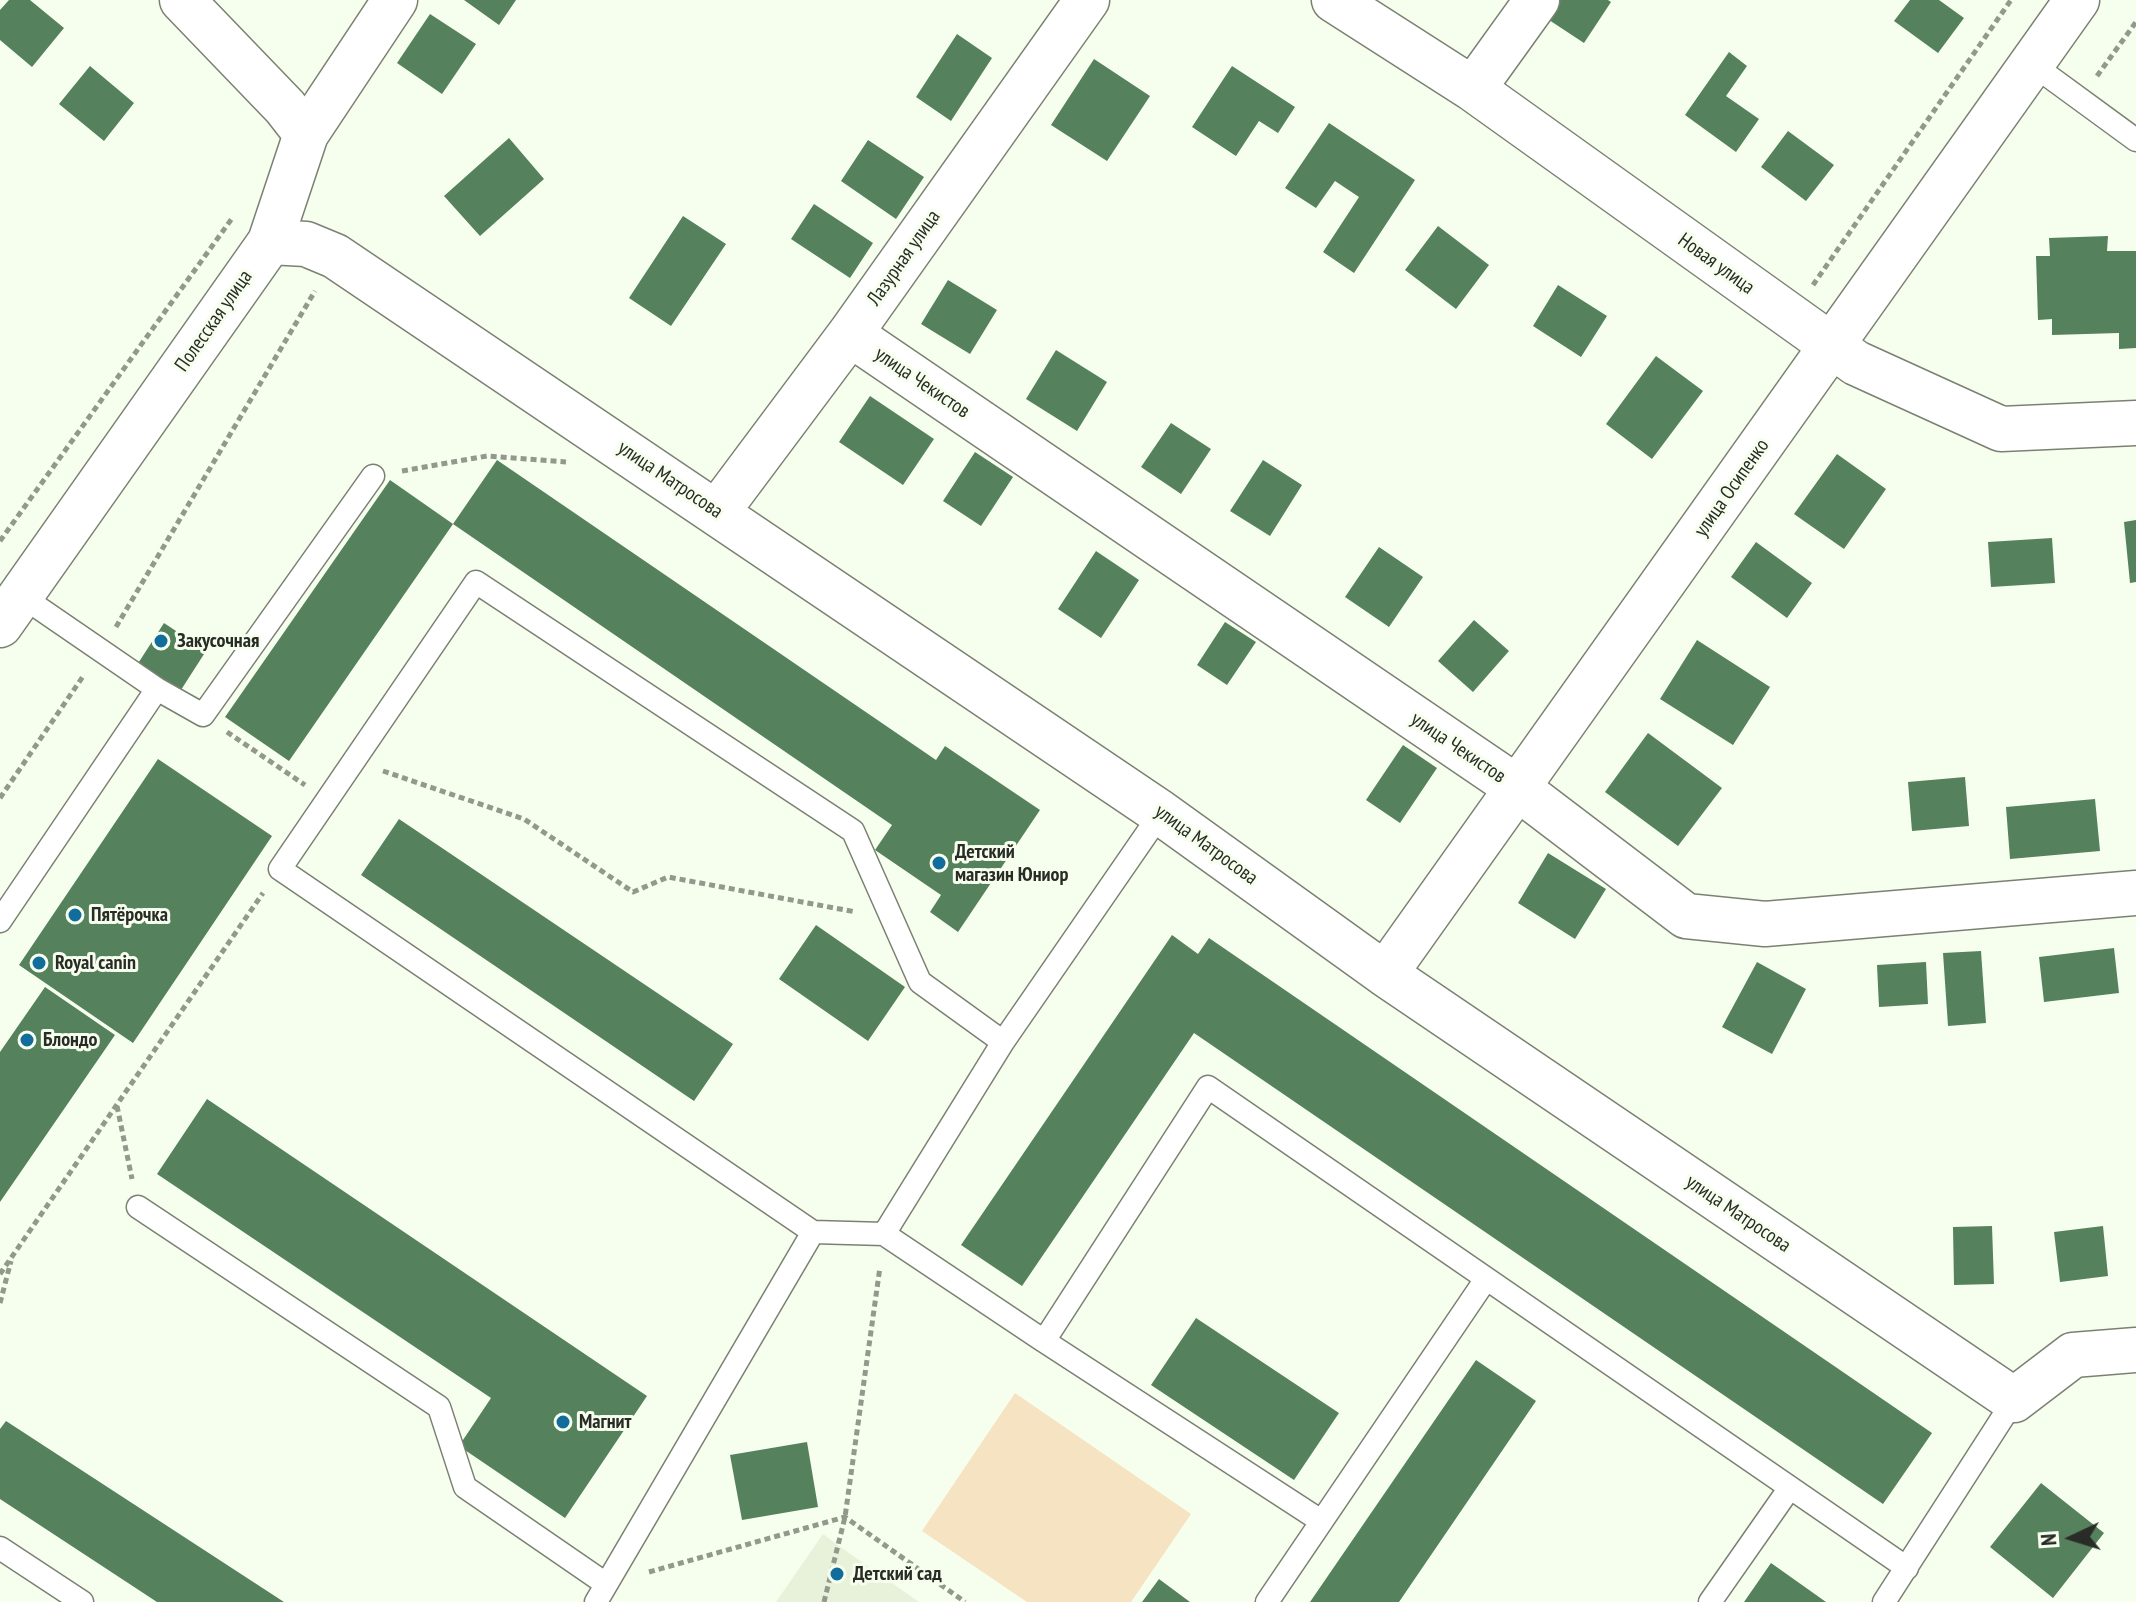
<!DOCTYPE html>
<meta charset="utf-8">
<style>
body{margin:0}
#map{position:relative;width:2136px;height:1602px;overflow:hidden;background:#f6feed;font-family:"PT Sans Narrow",sans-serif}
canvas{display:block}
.north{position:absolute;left:2032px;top:1498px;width:80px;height:80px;-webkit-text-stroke:6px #f6feed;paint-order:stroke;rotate:266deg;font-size:22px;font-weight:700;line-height:32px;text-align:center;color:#292c26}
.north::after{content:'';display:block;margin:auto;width:28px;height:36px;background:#292c26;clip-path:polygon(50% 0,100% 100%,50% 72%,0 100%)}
</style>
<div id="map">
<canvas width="2136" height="1602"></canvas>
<div class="north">N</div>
</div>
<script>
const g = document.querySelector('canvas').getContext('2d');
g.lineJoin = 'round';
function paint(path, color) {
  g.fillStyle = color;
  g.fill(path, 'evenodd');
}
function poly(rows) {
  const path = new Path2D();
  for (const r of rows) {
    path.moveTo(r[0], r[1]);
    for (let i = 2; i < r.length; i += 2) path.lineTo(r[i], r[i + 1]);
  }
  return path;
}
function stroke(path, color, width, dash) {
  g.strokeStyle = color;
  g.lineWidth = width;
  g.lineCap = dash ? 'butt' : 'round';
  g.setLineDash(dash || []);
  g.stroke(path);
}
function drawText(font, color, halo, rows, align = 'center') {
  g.font = font + ' "PT Sans Narrow",sans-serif';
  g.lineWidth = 6;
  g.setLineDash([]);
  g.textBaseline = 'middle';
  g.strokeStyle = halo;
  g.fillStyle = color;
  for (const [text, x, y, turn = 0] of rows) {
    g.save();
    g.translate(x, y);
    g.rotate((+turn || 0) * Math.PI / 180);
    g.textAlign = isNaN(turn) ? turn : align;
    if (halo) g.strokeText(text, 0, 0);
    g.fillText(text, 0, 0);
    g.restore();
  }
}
paint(poly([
 [823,1534,839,1546,919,1602,776,1602]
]), '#e8f2da');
paint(poly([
 [1015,1393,1191,1514,1131,1602,1027,1602,922,1531]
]), '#f6e3c2');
paint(poly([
 [9,0,30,0,64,28,32,67,0,40,0,10],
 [464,0,516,0,499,25],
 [1558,0,1608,0,1611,2,1584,43,1546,18],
 [1910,0,1939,0,1964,18,1938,53,1894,21],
 [430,14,476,44,442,94,397,63],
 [957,34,992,58,951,121,916,97],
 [1729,52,1747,66,1726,96,1759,119,1736,152,1685,115],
 [1094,59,1150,96,1107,161,1051,125],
 [90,66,134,103,104,141,59,104],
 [1232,66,1295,107,1278,133,1259,121,1236,156,1192,127],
 [1329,123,1415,180,1354,273,1323,252,1359,197,1335,181,1316,208,1285,188],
 [1788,131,1834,165,1806,201,1761,167],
 [509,138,544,179,480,236,444,196],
 [868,140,924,177,896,219,841,181],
 [814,204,873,243,850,278,791,239],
 [683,216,726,244,671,326,629,298],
 [1438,226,1489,265,1456,309,1405,270],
 [2108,236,2107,251,2136,251,2136,348,2119,349,2119,333,2052,335,2052,319,2038,320,2036,256,2050,256,2049,238],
 [948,280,997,310,970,354,921,324],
 [1558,285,1607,316,1581,357,1533,326],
 [1056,350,1107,382,1077,431,1026,399],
 [1656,356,1703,391,1652,459,1606,424],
 [870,396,934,439,903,485,839,442],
 [1171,423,1211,449,1181,494,1141,467],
 [975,452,1013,477,981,526,943,501],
 [1837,454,1886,489,1844,549,1794,514],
 [497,460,936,760,945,746,1040,810,958,932,930,912,941,895,875,850,892,825,453,524,289,761,225,717,390,480,453,524],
 [1263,460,1302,485,1270,536,1230,511],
 [2136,520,2136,582,2130,583,2124,522],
 [2052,538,2055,583,1991,587,1988,542],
 [1756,542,1812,583,1787,618,1731,577],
 [1379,547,1423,577,1389,627,1345,597],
 [1096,551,1139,580,1101,638,1058,609],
 [1474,620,1509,651,1473,692,1438,661],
 [1225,622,1256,642,1227,685,1197,665],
 [164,623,206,651,179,693,137,665],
 [1697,640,1770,687,1733,745,1660,699],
 [1648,733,1722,788,1678,846,1605,792],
 [1403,745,1437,768,1400,823,1366,800],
 [158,759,272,836,133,1043,19,965],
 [1965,777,1969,826,1912,831,1908,782],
 [2095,799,2100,851,2010,859,2006,807],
 [399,819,733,1044,694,1101,361,875],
 [1548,853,1606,889,1575,939,1518,903],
 [816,925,905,987,868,1041,779,979],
 [1172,935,1198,954,1209,938,1932,1433,1883,1504,1194,1033,1022,1286,961,1245],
 [2114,948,2119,993,2044,1002,2039,957],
 [1981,951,1986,1023,1948,1026,1943,953],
 [1757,962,1806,989,1772,1054,1722,1027],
 [1926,962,1928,1004,1879,1007,1877,965],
 [45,987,115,1035,0,1202,0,1052],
 [207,1099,647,1396,565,1518,459,1446,491,1398,157,1174],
 [1992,1226,1994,1284,1954,1285,1953,1227],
 [2103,1226,2108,1276,2060,1282,2054,1232],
 [1196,1318,1339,1413,1294,1480,1151,1385],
 [1476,1360,1536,1401,1399,1602,1310,1602],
 [6,1421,284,1602,157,1602,0,1499,0,1429],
 [807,1442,818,1507,742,1520,730,1455],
 [2041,1483,2104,1533,2053,1598,1990,1547],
 [1771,1563,1826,1602,1744,1602],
 [1159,1579,1190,1602,1142,1602]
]), '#56815d');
const service = poly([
 [2032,64,2136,140],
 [20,595,157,689,203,715,373,476],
 [0,921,157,689],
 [138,1207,439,1407,465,1487,606,1584],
 [813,1232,280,869,476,582,853,831,920,982,1003,1042],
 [884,1234,1044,1341,1208,1087,1907,1568],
 [1044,1341,1321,1521],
 [0,1548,82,1602],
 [596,1602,813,1232,884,1234,1003,1042,1161,813],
 [1267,1602,1486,1279],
 [1710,1602,1789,1489],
 [1884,1602,2014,1400]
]);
const minor = poly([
 [182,0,285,107,306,134],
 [1334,0,1473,89,1856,363,2001,429,2136,423],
 [1473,89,1537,0],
 [270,242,306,244,335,256,1161,813,1385,974,2014,1400,2073,1355,2136,1350],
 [850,334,1519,789,1686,916,1765,924,2136,893],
 [717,512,850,334,1087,0],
 [1385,974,2077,0]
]);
const tertiary = poly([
 [0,625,270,242,306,134,395,0]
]);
stroke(service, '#7b8172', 25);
stroke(minor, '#7b8172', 47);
stroke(tertiary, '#7b8172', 47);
stroke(poly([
 [2097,76,2136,22],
 [1813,285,2011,0],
 [402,471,487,456,566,462],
 [0,541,233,217],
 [116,627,315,291],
 [227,732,305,785],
 [383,771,524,819,633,892,668,877,856,912],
 [0,798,84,675],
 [117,1106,132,1179],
 [0,1274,263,893],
 [0,1303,11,1261],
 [649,1572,845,1517,965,1602],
 [824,1602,845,1517,880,1267]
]), '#92988c', 5, [6, 4]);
stroke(service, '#fff', 22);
stroke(minor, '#fff', 44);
stroke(tertiary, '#fff', 44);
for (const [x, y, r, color] of [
 [161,641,8,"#126d9c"],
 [939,863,8,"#126d9c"],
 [75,915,8,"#126d9c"],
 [39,963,8,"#126d9c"],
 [27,1040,8,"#126d9c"],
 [563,1422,8,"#126d9c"],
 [837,1574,8,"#126d9c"]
]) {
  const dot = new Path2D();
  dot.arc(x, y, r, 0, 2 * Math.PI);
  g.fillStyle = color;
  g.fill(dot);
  stroke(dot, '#f6feed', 3);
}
drawText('20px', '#292c26', '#f6feed', [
 ["Лазурная улица",904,258,-55],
 ["Новая улица",1716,264,36],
 ["Полесская улица",214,321,-55],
 ["улица Чекистов",922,383,34],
 ["улица Матросова",670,480,34],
 ["улица Осипенко",1732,488,-55],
 ["улица Чекистов",1458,748,34],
 ["улица Матросова",1206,845,36],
 ["улица Матросова",1738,1214,34]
]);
drawText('bold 20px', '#292c26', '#f6feed', [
 ["Закусочная",177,641],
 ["Детский",955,852],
 ["магазин Юниор",955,875],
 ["Пятёрочка",91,915],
 ["Royal canin",55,963],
 ["Блондо",43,1040],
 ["Магнит",579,1422],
 ["Детский сад",853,1574]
], 'left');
</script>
